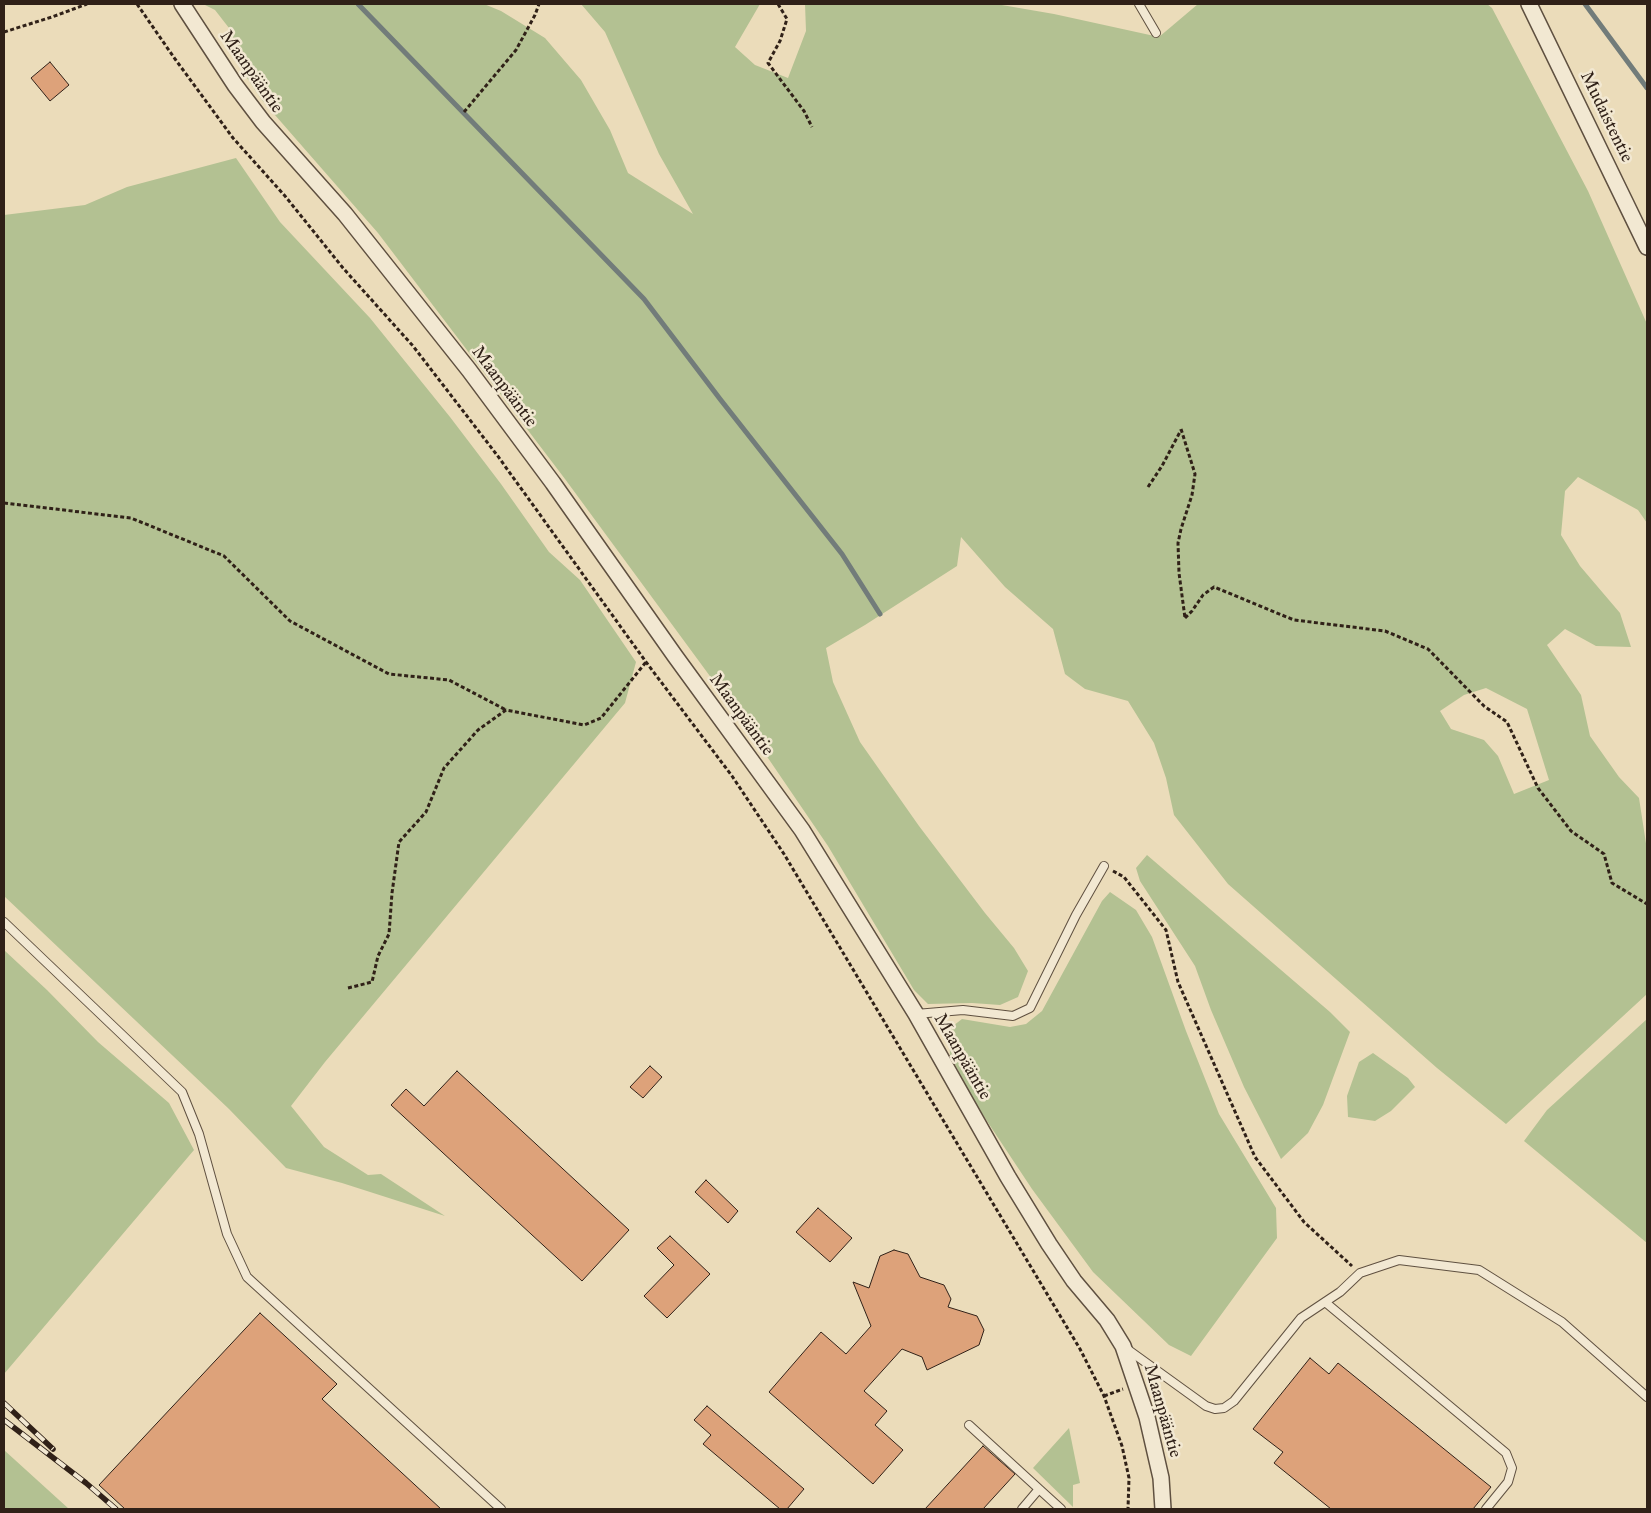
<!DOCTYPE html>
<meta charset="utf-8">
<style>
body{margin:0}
#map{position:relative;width:1651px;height:1513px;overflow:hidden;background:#ebdcba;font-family:"IM FELL Great Primer",serif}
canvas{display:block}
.frame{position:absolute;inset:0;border:5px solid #302118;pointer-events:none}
</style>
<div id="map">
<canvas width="1651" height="1513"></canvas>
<div class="frame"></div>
</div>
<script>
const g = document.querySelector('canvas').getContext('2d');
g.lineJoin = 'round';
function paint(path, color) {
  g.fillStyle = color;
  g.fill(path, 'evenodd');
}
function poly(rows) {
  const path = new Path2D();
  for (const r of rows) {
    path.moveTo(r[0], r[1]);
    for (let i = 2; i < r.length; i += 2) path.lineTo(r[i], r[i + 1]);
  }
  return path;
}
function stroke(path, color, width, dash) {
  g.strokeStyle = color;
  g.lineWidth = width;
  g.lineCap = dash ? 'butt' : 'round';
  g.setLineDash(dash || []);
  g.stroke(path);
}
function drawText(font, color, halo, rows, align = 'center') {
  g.font = font + ' "IM FELL Great Primer",serif';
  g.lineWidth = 5;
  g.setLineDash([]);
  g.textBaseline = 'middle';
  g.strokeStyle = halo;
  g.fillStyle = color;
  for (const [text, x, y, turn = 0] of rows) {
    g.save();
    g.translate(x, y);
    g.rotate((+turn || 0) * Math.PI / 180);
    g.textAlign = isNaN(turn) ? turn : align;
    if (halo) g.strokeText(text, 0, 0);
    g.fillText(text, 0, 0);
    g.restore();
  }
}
paint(poly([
 [203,4,484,4,501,11,545,38,581,80,610,130,628,173,693,214,659,154,605,32,581,4,760,4,735,47,755,65,788,78,806,31,805,4,996,4,1054,14,1159,37,1198,4,1487,4,1492,8,1588,191,1647,324,1647,523,1638,510,1578,477,1565,491,1561,535,1580,566,1620,613,1631,647,1596,646,1565,629,1547,645,1581,695,1590,736,1619,777,1639,798,1647,850,1647,994,1506,1124,1437,1068,1228,884,1174,815,1166,778,1154,743,1128,701,1085,689,1065,674,1053,629,1005,587,961,537,957,566,865,625,826,648,833,682,860,742,919,826,985,913,1014,948,1028,971,1018,997,1000,1005,972,1003,928,1004,914,990,828,846,740,717,565,479,378,233,261,99,231,54,229,28,215,10],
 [1486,688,1527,709,1549,780,1514,794,1498,756,1484,740,1451,729,1440,711,1464,695],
 [236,158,280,222,370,318,450,417,501,484,549,552,580,580,636,662,625,703,325,1062,291,1106,324,1147,368,1175,381,1174,445,1216,342,1183,286,1168,229,1109,4,896,4,215,85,205,127,187],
 [1147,855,1330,1012,1350,1032,1323,1105,1308,1133,1281,1159,1244,1087,1211,1010,1195,966,1140,881,1136,868],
 [1110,892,1136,910,1152,937,1186,1031,1219,1114,1276,1208,1277,1238,1191,1356,1169,1345,1093,1272,1032,1189,975,1103,950,1055,949,1029,962,1019,1010,1027,1026,1024,1042,1011,1102,901],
 [4,950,47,990,98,1042,169,1103,194,1150,4,1374],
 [1647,1019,1647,1243,1524,1141,1547,1110],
 [1373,1053,1408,1078,1415,1087,1391,1111,1375,1121,1348,1117,1347,1096,1359,1062],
 [1069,1428,1080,1483,1073,1485,1073,1507,1033,1468],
 [4,1450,69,1509,4,1509]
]), '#b3c192');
stroke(poly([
 [358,4,644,299,720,399,842,554,880,614],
 [1585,4,1647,88]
]), '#727c7a', 5);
const building = poly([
 [50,62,69,85,50,101,31,78,50,62],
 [650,1066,662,1077,643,1098,630,1087,650,1066],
 [457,1071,629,1230,582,1281,391,1105,406,1089,424,1106,457,1071],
 [706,1180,738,1211,728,1223,695,1192,706,1180],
 [818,1208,852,1238,830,1262,796,1232,818,1208],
 [670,1236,710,1274,667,1318,644,1296,674,1265,657,1248,670,1236],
 [894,1250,908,1254,920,1277,944,1285,951,1299,948,1307,977,1316,984,1330,979,1345,927,1370,922,1357,902,1349,864,1391,887,1411,875,1425,903,1450,873,1484,769,1392,821,1332,846,1354,871,1326,853,1282,869,1288,880,1256,894,1250],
 [260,1313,337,1384,322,1399,441,1509,125,1509,99,1485,260,1313],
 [1310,1358,1329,1374,1338,1363,1491,1487,1473,1509,1331,1509,1274,1463,1283,1452,1253,1429,1310,1358],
 [707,1406,804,1489,787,1509,780,1509,703,1444,711,1435,694,1420,707,1406],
 [983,1446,1015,1474,983,1509,925,1509,983,1446]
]);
paint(building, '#dda27a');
stroke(building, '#302118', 1);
const lane = poly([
 [1139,4,1156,33],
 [4,922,182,1092,199,1134,227,1234,247,1277,501,1509],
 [916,1014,963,1010,1013,1016,1030,1008,1076,915,1104,866],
 [1325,1302,1506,1453,1512,1468,1508,1482,1486,1509],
 [1127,1349,1206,1406,1215,1409,1224,1408,1234,1401,1301,1318,1340,1292,1360,1273,1399,1260,1479,1270,1562,1322,1647,1397],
 [969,1425,1039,1489],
 [1022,1509,1039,1489,1061,1509]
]);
const street = poly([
 [182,4,235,85,263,122,345,214,469,370,553,483,675,656,802,830,916,1014,1008,1177,1049,1244,1074,1281,1107,1320,1123,1346,1147,1417,1161,1478,1163,1509],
 [1529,4,1647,247]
]);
stroke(lane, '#5f5040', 10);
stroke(street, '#5f5040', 18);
stroke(poly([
 [137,4,175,59,233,138,285,196,343,268,413,346,497,455,646,662,732,776,784,854,1080,1349,1104,1396,1122,1446,1129,1478,1128,1509],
 [778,4,787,19,780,41,768,63,804,111,812,127],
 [4,32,52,17,87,4],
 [464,112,516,50,535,15,539,4],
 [1181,429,1195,474,1192,495,1181,529,1178,543,1179,573,1185,618],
 [1148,487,1162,466,1181,430],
 [4,503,131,518,224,556,290,621,389,674,449,680,506,710],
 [1185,618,1192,611,1203,595,1214,587,1294,620,1385,631,1428,649,1484,706,1507,722,1538,788,1571,831,1604,854,1612,883,1647,904],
 [1113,871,1124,877,1166,930,1178,982,1255,1157,1304,1222,1352,1266],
 [348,988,372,982,378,956,389,934,392,893,399,842,426,812,444,768,478,730,506,710,584,725,601,718,646,662],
 [1104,1396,1123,1389]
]), '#302118', 3, [4, 2.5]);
stroke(lane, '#f2e8d2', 8);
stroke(street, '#f2e8d2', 15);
const rail = poly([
 [4,1403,53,1449],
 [4,1420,86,1483,116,1509]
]);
stroke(rail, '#302118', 5.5);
stroke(rail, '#f2e8d2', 4, [11]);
drawText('18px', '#302118', '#f2e8d2', [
 ["Maanpääntie",251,72,55],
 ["Mudaistentie",1606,117,64],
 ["Maanpääntie",504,387,53],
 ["Maanpääntie",741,715,54],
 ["Maanpääntie",962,1057,60],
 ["Maanpääntie",1162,1411,74]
]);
</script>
